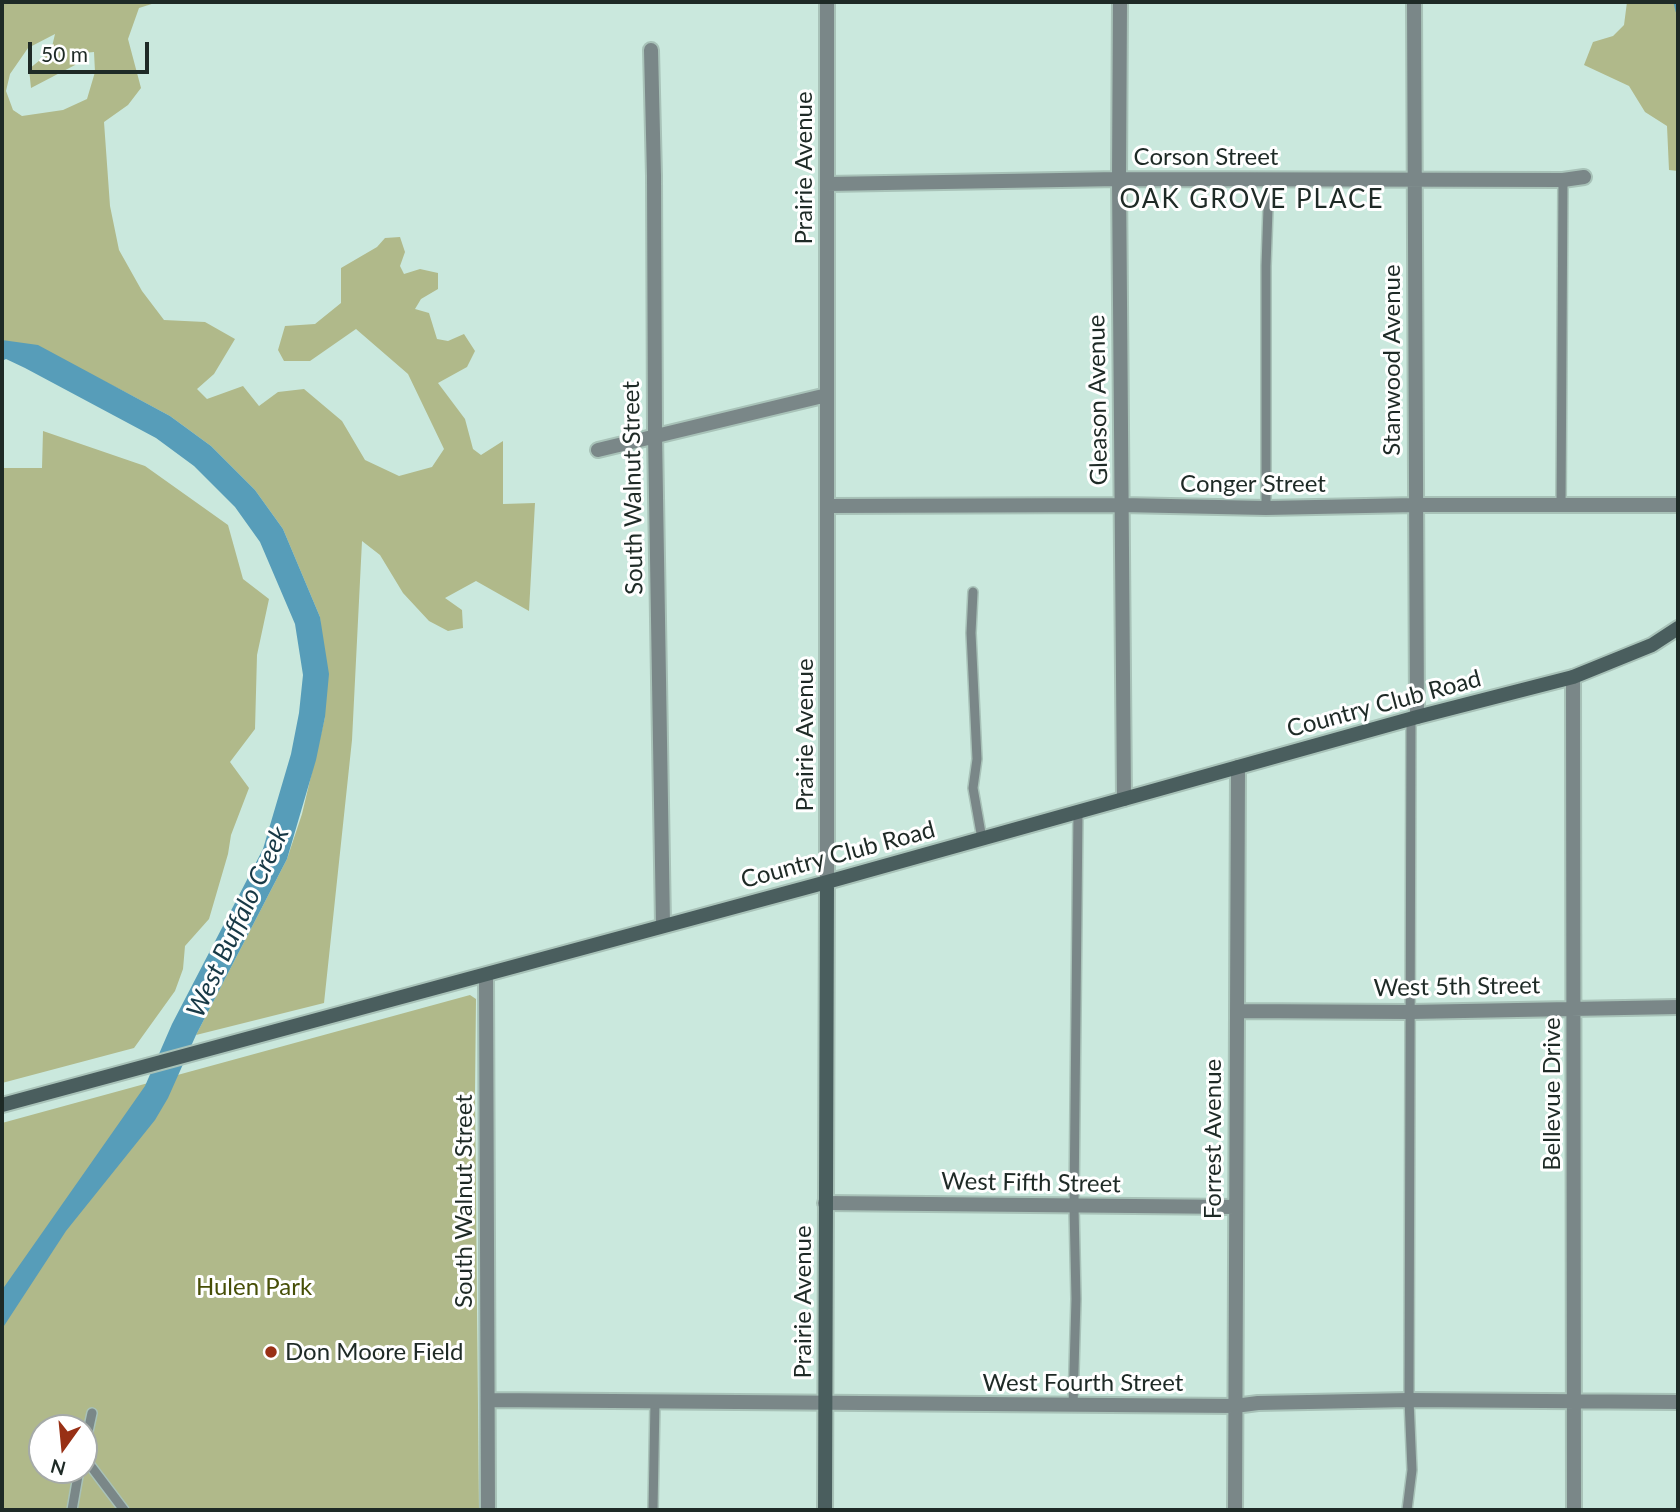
<!DOCTYPE html>
<style>
body{margin:0}
#map{position:relative;width:1680px;height:1512px;overflow:hidden;background:#cae8dd;font-family:Lato,sans-serif}
canvas{display:block}
.frame{position:absolute;inset:0;border:4px solid #1e2a26;pointer-events:none}
.north{position:absolute;left:28px;top:1414px;width:70px;height:70px;box-sizing:border-box;background:#fff;border:2px solid #a5aaa8;border-radius:50%;rotate:195deg;font-size:19px;font-weight:700;line-height:28px;text-align:center;color:#1e2a26}
.north::after{content:'';display:block;margin:auto;width:24px;height:32px;background:#983015;clip-path:polygon(50% 0,100% 100%,50% 72%,0 100%)}
.scale{position:absolute;left:28px;top:42px;width:121px;height:32px;box-sizing:border-box;border:4px solid #1e2a26;border-top:0;padding-left:9px;font-size:21px;line-height:24px;white-space:nowrap;color:#1e2a26;-webkit-text-stroke:5px #fff;paint-order:stroke}
</style>
<div id="map">
<canvas width="1680" height="1512"></canvas>
<div class="frame"></div>
<div class="north">N</div>
<div class="scale">50 m</div>
</div>
<script>
const g = document.querySelector('canvas').getContext('2d');
g.lineJoin = 'round';
function paint(path, color) {
  g.fillStyle = color;
  g.fill(path, 'evenodd');
}
function poly(rows) {
  const path = new Path2D();
  for (const r of rows) {
    path.moveTo(r[0], r[1]);
    for (let i = 2; i < r.length; i += 2) path.lineTo(r[i], r[i + 1]);
  }
  return path;
}
function stroke(path, color, width, dash) {
  g.strokeStyle = color;
  g.lineWidth = width;
  g.lineCap = dash ? 'butt' : 'round';
  g.setLineDash(dash || []);
  g.stroke(path);
}
function drawText(font, color, halo, rows, align = 'center') {
  g.font = font + ' Lato,sans-serif';
  g.lineWidth = 6;
  g.setLineDash([]);
  g.textBaseline = 'middle';
  g.strokeStyle = halo;
  g.fillStyle = color;
  for (const [text, x, y, turn = 0] of rows) {
    g.save();
    g.translate(x, y);
    g.rotate((+turn || 0) * Math.PI / 180);
    g.textAlign = isNaN(turn) ? turn : align;
    if (halo) g.strokeText(text, 0, 0);
    g.fillText(text, 0, 0);
    g.restore();
  }
}
paint(poly([
 [2,2,158,2,139,8,128,39,141,88,128,105,104,122,110,206,119,250,142,291,164,320,205,322,235,339,214,374,197,389,207,399,243,386,259,406,278,392,304,389,342,421,365,460,399,476,432,467,444,449,408,374,356,329,310,361,284,361,278,350,285,326,315,324,341,303,341,268,377,247,385,238,400,237,405,252,400,266,404,274,420,269,438,273,438,289,421,299,415,309,429,313,437,339,448,341,464,334,475,351,467,367,438,383,465,419,473,449,481,455,503,441,503,504,535,503,529,611,476,581,445,598,462,610,463,628,448,631,429,621,403,593,380,555,362,541,352,740,324,1003,196,1035,287,859,302,814,325,717,320,617,283,529,255,490,211,446,170,416,127,393,84,371,2,340],
 [55,34,51,51,29,69,31,88,75,65,83,53,94,52,95,72,87,99,63,110,22,116,13,110,6,91,10,74,28,48],
 [1627,2,1678,2,1678,171,1669,170,1667,126,1645,112,1629,86,1584,65,1593,42,1613,36,1624,25],
 [43,431,145,466,228,525,243,579,269,599,257,655,255,729,230,762,249,788,231,835,228,854,209,919,185,946,183,969,175,991,134,1048,2,1083,2,468,42,468],
 [470,995,476,999,475,1093,479,1510,2,1510,2,1123],
 [42,1428,84,1428,84,1470,42,1470]
]), '#b0b98a');
paint(poly([
 [2,340,38,345,170,416,211,446,255,490,283,529,320,617,329,674,325,717,316,760,287,859,196,1035,168,1098,155,1120,66,1231,2,1329,2,1290,145,1086,172,1024,263,849,291,754,299,713,303,675,295,624,260,542,235,507,194,466,156,438,25,368,6,359,2,361]
]), '#579db9');
stroke(poly([
 [1676,2,1678,11]
]), '#579db9', 5);
const lane = poly([
 [1561,506,1563,180],
 [1266,508,1266,266,1269,180],
 [973,592,971,633,977,759,973,788,982,839],
 [1073,1406,1076,1299,1074,1206,1078,812],
 [84,1450,92,1413],
 [84,1457,124,1510],
 [72,1510,79,1470],
 [653,1510,655,1402],
 [1407,1510,1412,1470,1409,1400,1411,719]
]);
const street = poly([
 [1120,2,1119,179,1124,799],
 [1414,2,1417,717],
 [651,50,654,176,655,435,663,925],
 [827,184,1119,179,1563,180,1584,177],
 [598,450,827,395],
 [828,506,1122,505,1266,508,1415,505,1678,505],
 [1573,677,1574,1510],
 [827,882,827,2],
 [486,975,488,1510],
 [1237,1011,1410,1012,1678,1007],
 [825,1203,1236,1207],
 [488,1400,1235,1406,1258,1403,1409,1400,1678,1402],
 [1235,1510,1238,767]
]);
const secondary = poly([
 [2,1105,827,882,1417,717,1573,677,1652,645,1678,628],
 [825,1510,827,882]
]);
stroke(lane, '#a8c2b8', 12);
stroke(street, '#a8c2b8', 18);
stroke(secondary, '#a8c2b8', 18);
stroke(lane, '#7a8788', 9);
stroke(street, '#7a8788', 14);
stroke(secondary, '#4a5e5e', 14);
for (const [x, y, r, color] of [
 [271,1352,7,"#983015"]
]) {
  const dot = new Path2D();
  dot.arc(x, y, r, 0, 2 * Math.PI);
  g.fillStyle = color;
  g.fill(dot);
  stroke(dot, '#fff', 2.5);
}
drawText('24px', '#1e2a26', '#fff', [
 ["Corson Street",1206,157],
 ["Prairie Avenue",804,168,-90],
 ["Stanwood Avenue",1392,360,-90],
 ["Gleason Avenue",1098,400,-91],
 ["Conger Street",1253,484],
 ["South Walnut Street",633,488,-91],
 ["Country Club Road",1384,704,-15],
 ["Prairie Avenue",805,735,-90],
 ["Country Club Road",838,855,-15],
 ["West 5th Street",1457,987,-1],
 ["Bellevue Drive",1552,1094,-90],
 ["Forrest Avenue",1213,1139,-90],
 ["West Fifth Street",1031,1183,1],
 ["South Walnut Street",464,1201,-90],
 ["Prairie Avenue",803,1302,-90],
 ["West Fourth Street",1083,1383]
]);
drawText('24px', '#474f07', '#fff', [
 ["Hulen Park",254,1287]
]);
drawText('24px', '#1e2a26', '#fff', [
 ["Don Moore Field",285,1352]
], 'left');
g.letterSpacing = '2px';
drawText('26px', '#1e2a26', '#fff', [
 ["OAK GROVE PLACE",1252,200]
]);
g.letterSpacing = '0px';
drawText('italic 26px', '#183946', '#fff', [
 ["West Buffalo Creek",238,922,-65]
]);
</script>
